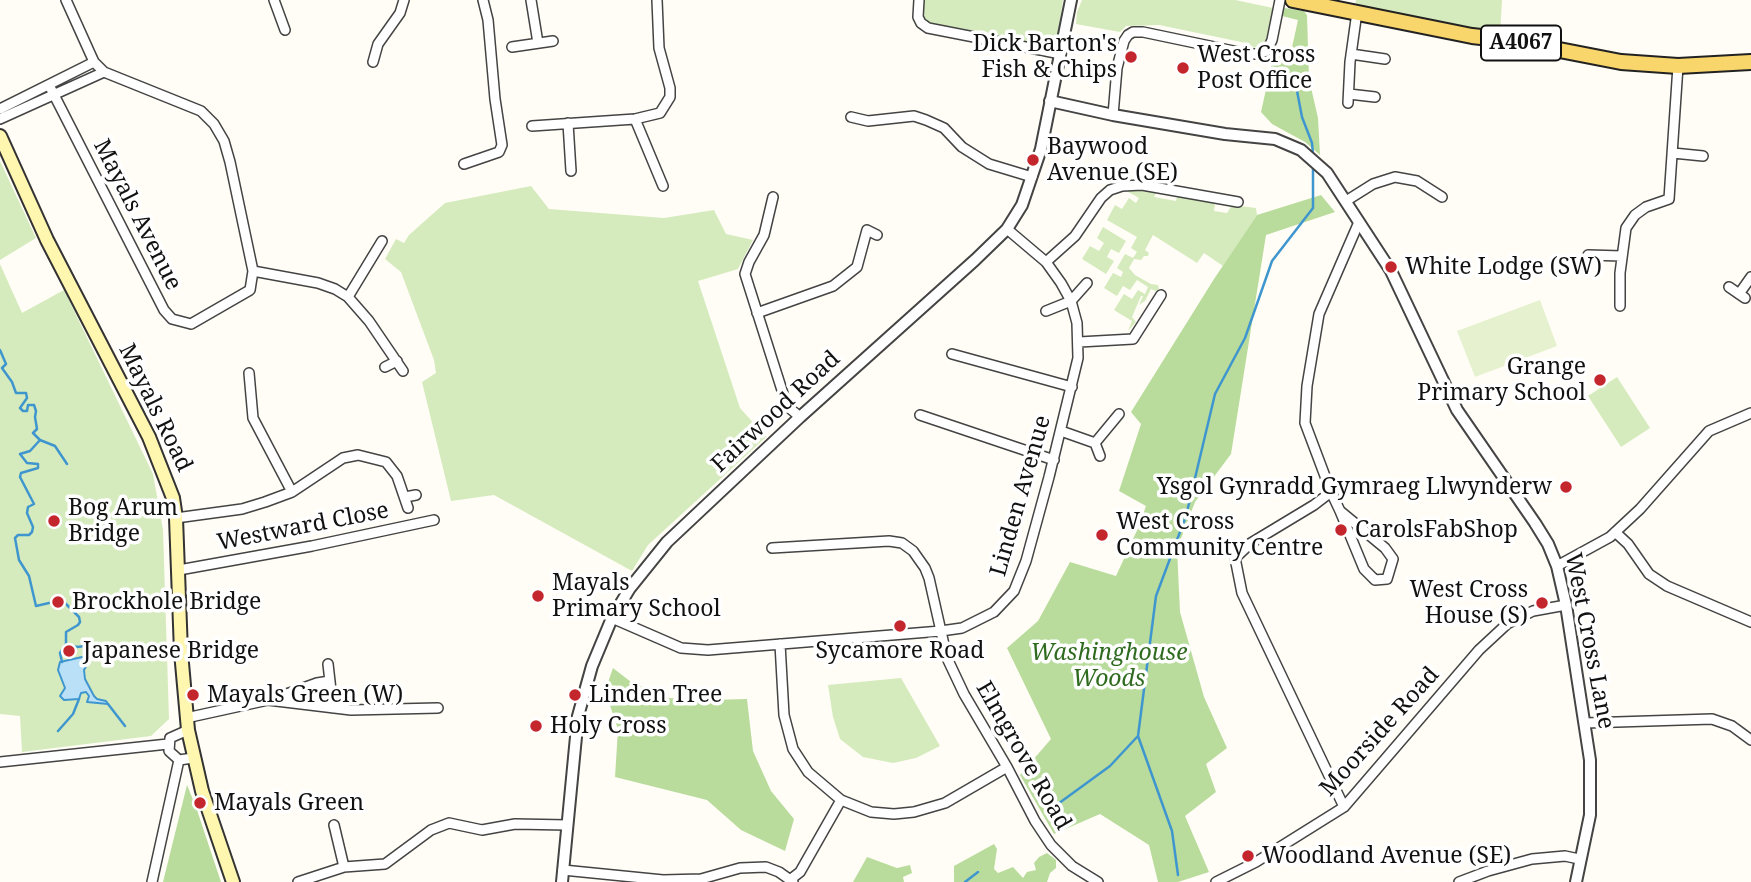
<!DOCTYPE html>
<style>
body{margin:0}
canvas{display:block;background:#fffdf5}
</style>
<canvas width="1751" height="882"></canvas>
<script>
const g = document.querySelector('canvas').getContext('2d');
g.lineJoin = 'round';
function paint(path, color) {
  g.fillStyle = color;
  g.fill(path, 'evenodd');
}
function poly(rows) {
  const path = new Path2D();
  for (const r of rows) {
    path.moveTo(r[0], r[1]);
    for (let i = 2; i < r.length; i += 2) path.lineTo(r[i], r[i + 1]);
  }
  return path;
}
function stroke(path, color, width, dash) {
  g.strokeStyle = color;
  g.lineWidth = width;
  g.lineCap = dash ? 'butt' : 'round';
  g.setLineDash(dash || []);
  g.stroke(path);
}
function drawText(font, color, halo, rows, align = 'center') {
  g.font = font + ' "Noto Serif",serif';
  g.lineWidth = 7;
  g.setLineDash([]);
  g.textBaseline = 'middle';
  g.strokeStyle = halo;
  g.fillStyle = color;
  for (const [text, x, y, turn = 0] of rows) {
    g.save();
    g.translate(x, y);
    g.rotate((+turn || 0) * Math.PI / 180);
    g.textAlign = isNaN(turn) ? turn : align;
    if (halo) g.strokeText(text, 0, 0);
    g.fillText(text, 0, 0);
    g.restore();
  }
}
paint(poly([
 [921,0,1063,0,1056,47,929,24,920,13],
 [1082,0,1235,0,1273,8,1266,40,1263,46,1252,48,1246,43,1159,25,1126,26,1120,32,1076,24,1077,12],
 [1356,0,1502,0,1500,35,1355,6],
 [0,161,36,238,0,260],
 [531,186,549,209,664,218,714,210,726,234,753,240,738,269,698,281,740,408,766,437,648,545,632,571,494,495,451,501,422,382,436,373,434,360,401,272,385,259,396,239,404,243,409,235,445,203],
 [1121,188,1154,189,1156,193,1154,197,1176,201,1178,194,1211,200,1215,205,1214,211,1227,213,1232,205,1256,208,1257,215,1223,266,1204,253,1197,263,1153,235,1145,250,1149,253,1148,256,1144,256,1141,260,1134,259,1129,268,1135,275,1151,284,1158,285,1159,290,1158,292,1151,289,1145,301,1139,305,1143,296,1141,296,1132,317,1136,322,1128,331,1132,321,1114,310,1124,294,1132,299,1138,290,1145,294,1148,287,1137,280,1130,290,1123,286,1117,296,1104,288,1113,273,1121,277,1123,272,1117,268,1125,254,1133,258,1137,252,1131,248,1137,237,1107,220,1115,205,1122,209,1129,198,1136,203,1139,198],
 [1103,227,1126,241,1119,253,1111,249,1107,257,1114,261,1106,274,1082,259,1090,246,1099,251,1104,243,1097,238],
 [0,264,22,313,64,290,153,474,163,530,169,719,151,736,22,752,20,716,0,714],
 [1617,377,1650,428,1621,447,1588,396],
 [901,678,940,746,916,758,893,763,863,757,840,739,833,717,828,685]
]), '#d5ebbd');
paint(poly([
 [1284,8,1304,11,1307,15,1309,79,1318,118,1320,155,1305,142,1272,124,1261,112,1275,49,1291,52,1298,20,1282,16],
 [1321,195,1335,212,1266,235,1231,454,1195,502,1177,549,1180,612,1204,697,1227,748,1206,764,1216,792,1185,816,1209,872,1178,882,1158,882,1149,845,1100,814,1054,834,1020,775,1051,739,1007,648,1038,621,1070,562,1116,576,1139,526,1146,506,1119,491,1141,424,1131,412,1214,279,1257,215],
 [613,668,631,682,669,698,709,700,747,699,753,751,771,791,794,819,785,851,741,830,707,800,615,777,618,729,605,691],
 [187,785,196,807,221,882,163,882],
 [994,844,997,849,994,869,998,873,1013,867,1023,878,1027,872,1036,870,1034,863,1039,857,1047,853,1056,860,1056,868,1050,873,1047,882,954,882,954,866],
 [867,857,897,868,910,865,912,873,903,877,904,882,853,882]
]), '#b9dc9c');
paint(poly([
 [1540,300,1557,346,1475,377,1457,331]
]), '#e6f2cf');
const water = poly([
 [91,655,91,658,84,670,85,679,94,696,97,699,106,701,108,704,87,702,89,696,86,692,81,693,79,699,64,700,60,696,65,688,58,670,60,662,91,655]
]);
paint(water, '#b9e0f7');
stroke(water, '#3f96cf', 2);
stroke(poly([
 [1307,77,1297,91,1302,117,1312,143,1313,154],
 [0,350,6,364,2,368,12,382,16,393,26,393,27,398,20,408,23,411,27,411,28,405,34,405,36,411,35,417,37,429,33,433,40,440],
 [66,644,66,632,78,625,80,622,79,617,62,600,36,606,29,576,19,560,15,538,18,535,29,535,32,532,33,527,27,513,28,507,34,504,20,477,21,473,38,468,38,464,27,463,20,454,30,451,40,440,55,446,67,464],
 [62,662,60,653,66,644,77,647,85,646],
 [108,704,125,726],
 [58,731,73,714,79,699],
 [1051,809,1110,766,1137,737],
 [1178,875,1172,831,1138,736,1156,596,1186,516,1215,394,1245,338,1272,261,1313,208,1313,164],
 [965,882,978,872]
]), '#3f96cf', 2.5);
const minor = poly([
 [274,0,285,30],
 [531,0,538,43],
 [919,0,918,17,921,23,928,28,1061,54],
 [512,47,553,41],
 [1351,54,1385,59],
 [373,62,378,44,400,13,404,0],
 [49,85,164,310,172,319,191,324,250,290,253,271,230,162,224,141,214,124,201,111,104,72,94,62,66,0],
 [1349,94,1375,97],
 [1348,103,1350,62,1357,12],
 [0,109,94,62],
 [1113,115,1117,68,1124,41,1128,35,1133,32,1143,32,1248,54,1258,54,1267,51,1272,40,1280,0],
 [851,117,868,121,914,116,926,120,944,128,962,147,989,164,1032,177],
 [0,119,104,72],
 [635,119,663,186],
 [568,123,571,171],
 [532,126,635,119,660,113,670,97,670,88,659,48,657,0],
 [1673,153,1703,156],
 [464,164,499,152,502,145,495,99,488,20,483,0],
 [773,197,764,235,749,262,745,274,787,406,800,417],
 [1346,201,1373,184,1395,177,1417,181,1442,197],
 [1588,255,1622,256],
 [1046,262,1075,236,1101,198,1110,190,1122,186,1142,185,1238,202],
 [253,271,318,283,335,289,348,297,369,321,403,371],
 [1729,287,1745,298],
 [1739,294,1751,277],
 [348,297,382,241],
 [1620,306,1620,273,1626,228,1635,215,1646,207,1669,199,1678,66],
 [1046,311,1071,301,1087,283],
 [757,313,833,286,857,267,867,230,877,235],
 [1079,342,1133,339,1161,295],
 [952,354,1072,387],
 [385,367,397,361],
 [249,373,253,418,292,492],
 [920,415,1054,460],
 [1061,431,1095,443,1119,414],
 [1095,443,1100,456],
 [1331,492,1340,511,1385,548,1393,559,1387,579,1375,580,1364,569,1340,511],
 [405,497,416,495],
 [176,518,242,509,265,502,292,492,343,458,358,455,386,462,397,476,408,508],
 [1615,532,1628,544,1649,574,1667,586,1751,622],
 [772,548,889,541,902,543,913,551,925,568,929,578,947,658,964,694,1007,767,1035,821,1051,845,1072,866,1098,882],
 [1557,566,1610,537,1640,509,1709,431,1751,413],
 [179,570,312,546,434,520],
 [612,618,681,648,708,650,941,631,962,628,994,612,1014,591,1026,561,1049,477,1078,358,1077,323,1071,301,1061,283,1046,262,1007,229],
 [780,644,784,715,793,749,808,772,841,800,871,812,894,814,914,812,945,803,1007,767],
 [328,664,333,708],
 [270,700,317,683,330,681],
 [186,718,268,700,351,710,438,708],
 [1585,723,1712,719,1732,726,1751,740],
 [188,730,170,738,169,751,179,760,193,758],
 [0,762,168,744],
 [1344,807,1242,593,1235,558,1251,543,1314,505,1331,492,1305,423,1307,386,1319,314,1359,222],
 [334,825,344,867],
 [563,870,663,880,701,879,740,868,766,867,779,872,793,882],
 [791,879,800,872,841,800],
 [152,882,179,760],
 [298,882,344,867,385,864,431,830,449,823,482,830,515,824,567,825],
 [1216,882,1256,862,1344,807,1479,650,1507,624,1533,611,1566,605],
 [1459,882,1488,871,1532,859,1565,856,1579,859]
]);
const tertiary = poly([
 [1050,101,1113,115,1225,134,1275,139,1301,150,1327,173,1391,271,1457,410,1535,523,1548,544,1557,566,1566,605,1590,760,1590,815,1576,882],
 [562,882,578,716,592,666,612,618,630,588,667,542,800,417,975,260,1007,229,1022,205,1041,149,1071,0]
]);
const secondary = poly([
 [0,136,47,240,149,437,173,498,176,518,181,652,188,730,202,791,233,882]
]);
const primary = poly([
 [1293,0,1472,36,1508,40,1621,62,1678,66,1751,62]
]);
stroke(minor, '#444', 12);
stroke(tertiary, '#444', 14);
stroke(secondary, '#333', 16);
stroke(primary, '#222', 18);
stroke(minor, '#fff', 9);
stroke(tertiary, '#fff', 10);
stroke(secondary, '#fff6b0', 12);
stroke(primary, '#f9d66b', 14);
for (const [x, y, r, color] of [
 [1131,57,7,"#c4262e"],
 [1183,68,7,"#c4262e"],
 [1033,160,7,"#c4262e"],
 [1391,267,7,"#c4262e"],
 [1600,380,7,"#c4262e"],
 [1566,487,7,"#c4262e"],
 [54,521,7,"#c4262e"],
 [1341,530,7,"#c4262e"],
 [1102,535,7,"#c4262e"],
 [538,596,7,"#c4262e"],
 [58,602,7,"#c4262e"],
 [1542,603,7,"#c4262e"],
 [900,626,7,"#c4262e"],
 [69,651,7,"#c4262e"],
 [193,695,7,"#c4262e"],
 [575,695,7,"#c4262e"],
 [536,726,7,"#c4262e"],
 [200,803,7,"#c4262e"],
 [1248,856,7,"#c4262e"]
]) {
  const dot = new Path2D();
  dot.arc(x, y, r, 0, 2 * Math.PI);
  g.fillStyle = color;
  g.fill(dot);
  stroke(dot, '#fff', 2.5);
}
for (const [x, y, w] of [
 [1521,43,80]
]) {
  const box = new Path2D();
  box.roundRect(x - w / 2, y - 17.5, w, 35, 5);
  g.fillStyle = '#fff';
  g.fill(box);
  stroke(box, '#111', 2);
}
drawText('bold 21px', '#111', null, [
 ["A4067",1521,43]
]);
drawText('23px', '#111', '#fff', [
 ["Dick Barton's",1117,44,"right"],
 ["Fish & Chips",1117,70,"right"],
 ["West Cross",1197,55],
 ["Post Office",1197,81],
 ["Baywood",1047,147],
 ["Avenue (SE)",1047,173],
 ["White Lodge (SW)",1405,267],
 ["Grange",1586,367,"right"],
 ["Primary School",1586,393,"right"],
 ["Ysgol Gynradd Gymraeg Llwynderw",1552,487,"right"],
 ["Bog Arum",68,508],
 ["Bridge",68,534],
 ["West Cross",1116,522],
 ["Community Centre",1116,548],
 ["CarolsFabShop",1355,530],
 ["Mayals",552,583],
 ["Primary School",552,609],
 ["West Cross",1528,590,"right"],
 ["House (S)",1528,616,"right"],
 ["Brockhole Bridge",72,602],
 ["Japanese Bridge",83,651],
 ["Sycamore Road",900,651,"center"],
 ["Mayals Green (W)",207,695],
 ["Linden Tree",589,695],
 ["Holy Cross",550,726],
 ["Mayals Green",214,803],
 ["Woodland Avenue (SE)",1262,856]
], 'left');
drawText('23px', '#111', '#fff', [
 ["Mayals Avenue",137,215,63],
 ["Mayals Road",155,408,64],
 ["Fairwood Road",776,412,-43],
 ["Linden Avenue",1021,496,-74],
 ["Westward Close",303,527,-11],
 ["West Cross Lane",1589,641,79],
 ["Moorside Road",1380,732,-48],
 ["Elmgrove Road",1023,756,60]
]);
drawText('italic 23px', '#2f6b1f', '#fff', [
 ["Washinghouse",1109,653],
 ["Woods",1109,679]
]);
</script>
